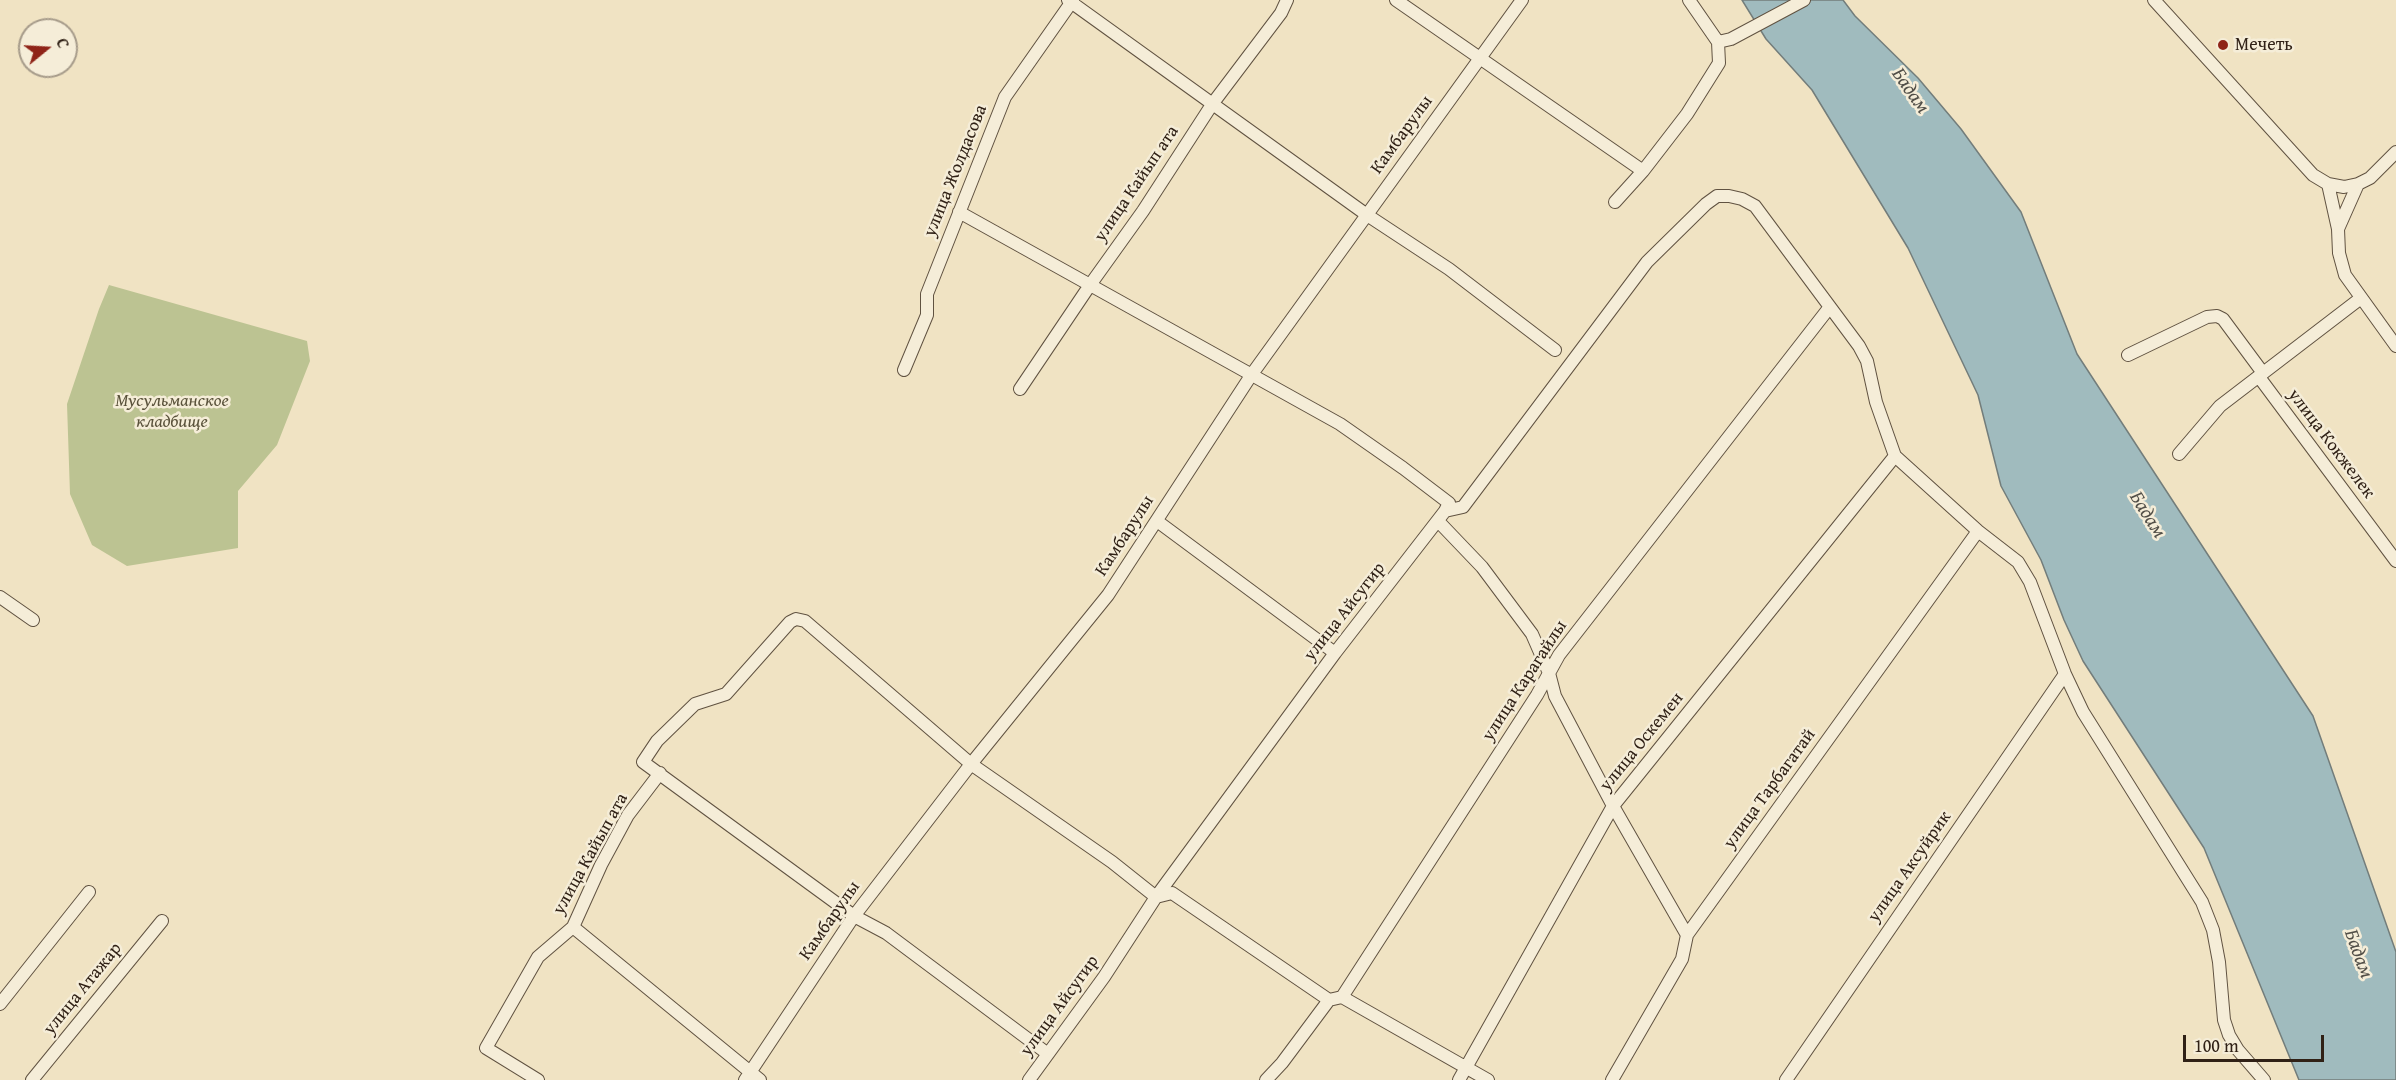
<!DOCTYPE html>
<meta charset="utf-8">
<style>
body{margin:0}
#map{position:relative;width:2396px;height:1080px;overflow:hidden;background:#f0e3c3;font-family:"Gentium Book Plus",serif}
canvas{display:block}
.north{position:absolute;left:18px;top:18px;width:60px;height:60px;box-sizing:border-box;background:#f5edd8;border:2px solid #a69b8a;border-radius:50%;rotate:72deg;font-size:16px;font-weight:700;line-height:24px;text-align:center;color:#302116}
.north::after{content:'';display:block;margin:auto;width:21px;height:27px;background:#8f2418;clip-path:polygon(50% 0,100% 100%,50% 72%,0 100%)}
.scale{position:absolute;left:2183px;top:1035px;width:141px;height:27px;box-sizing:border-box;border:3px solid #302116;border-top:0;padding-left:8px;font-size:18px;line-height:21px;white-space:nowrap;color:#302116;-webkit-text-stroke:4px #f5edd8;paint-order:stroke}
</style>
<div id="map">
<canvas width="2396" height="1080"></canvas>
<div class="north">С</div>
<div class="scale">100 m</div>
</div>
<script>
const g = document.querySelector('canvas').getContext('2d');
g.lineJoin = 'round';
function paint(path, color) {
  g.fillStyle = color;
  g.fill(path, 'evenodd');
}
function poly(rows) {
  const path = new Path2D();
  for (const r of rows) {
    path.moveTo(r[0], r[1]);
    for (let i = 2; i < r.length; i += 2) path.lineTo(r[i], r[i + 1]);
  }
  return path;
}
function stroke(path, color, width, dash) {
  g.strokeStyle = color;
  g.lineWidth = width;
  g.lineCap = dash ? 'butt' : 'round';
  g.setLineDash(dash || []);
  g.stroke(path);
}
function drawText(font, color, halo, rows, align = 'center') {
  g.font = font + ' "Gentium Book Plus",serif';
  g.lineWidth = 5;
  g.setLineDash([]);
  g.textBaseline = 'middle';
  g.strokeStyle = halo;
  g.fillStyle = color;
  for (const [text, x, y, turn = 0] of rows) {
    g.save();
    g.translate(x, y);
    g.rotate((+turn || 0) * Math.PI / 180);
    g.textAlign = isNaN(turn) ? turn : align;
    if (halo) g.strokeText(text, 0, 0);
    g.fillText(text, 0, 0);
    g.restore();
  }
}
paint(poly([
 [109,285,307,341,310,361,277,445,238,491,238,548,127,566,92,545,70,494,67,404,99,309]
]), '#bcc392');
const water = poly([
 [1742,0,1843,0,1855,16,1918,78,1961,129,2021,212,2077,354,2313,716,2396,952,2396,1080,2299,1080,2204,848,2083,661,2064,620,2041,560,2001,486,1978,395,1908,248,1812,90,1766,39,1742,0]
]);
paint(water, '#a0bbbe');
stroke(water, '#737d7b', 1.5);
const minor = poly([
 [1068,0,1367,215,1449,269,1555,350],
 [1396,0,1643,171],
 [1689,0,1718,42,1731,39,1804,0],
 [2154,0,2313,175,2328,184,2344,187,2358,184,2370,178,2396,152],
 [2328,184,2338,229],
 [2358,184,2338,229,2339,253,2345,275,2396,346],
 [1615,202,1643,171,1687,114,1719,63,1718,42],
 [959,212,1340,424,1403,468,1449,503,1445,511],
 [2128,355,2207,317,2217,316,2223,319,2263,373],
 [904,370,927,315,927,294,1005,97,1073,0],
 [2259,377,2396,561],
 [1020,389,1090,285,1143,211,1213,103,1281,13,1287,0],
 [2179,454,2220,406,2361,298],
 [1157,521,1335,653],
 [1438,521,1482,567,1532,634,1549,673,1555,696,1613,806,1687,935],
 [0,597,33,620],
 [573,927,760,1080],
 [1342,997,1488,1080],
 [0,1004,89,892],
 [1048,1054,886,933,854,916,643,762,657,741,695,704,726,694,790,622,796,619,805,621,971,764,1112,862,1156,897,1172,893,1329,1000],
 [32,1080,162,921],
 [538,1080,486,1048,538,957,573,927,601,865,628,815,660,773],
 [745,1080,854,916,971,764,1108,595,1252,374,1522,0],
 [1029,1080,1104,977,1156,897,1335,653,1445,511,1463,507,1647,262,1706,204,1717,196,1729,196,1742,199,1755,206,1859,346,1867,361,1876,402,1895,456,1978,531,2018,562,2030,582,2065,674,2083,712,2202,902,2213,930,2219,962,2224,1020,2229,1035,2238,1050,2264,1080],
 [1266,1080,1282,1063,1329,1000,1342,997,1537,695,1559,655,1829,308],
 [1459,1080,1613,806,1895,456],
 [1612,1080,1682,959,1687,935,1978,531],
 [1786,1080,2065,674]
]);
stroke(minor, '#605241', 14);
stroke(minor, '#f5edd8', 12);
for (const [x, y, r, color] of [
 [2223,45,6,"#8f2418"]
]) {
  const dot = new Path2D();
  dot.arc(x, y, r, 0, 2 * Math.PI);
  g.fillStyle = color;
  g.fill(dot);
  stroke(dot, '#f5edd8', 2);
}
drawText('18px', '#302116', '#f5edd8', [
 ["Мечеть",2235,45]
], 'left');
drawText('18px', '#302116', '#f5edd8', [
 ["Камбарулы",1402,135,-54],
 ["улица Жолдасова",956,171,-68],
 ["улица Кайып ата",1137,184,-56],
 ["улица Кокжелек",2331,444,53],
 ["Камбарулы",1125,536,-57],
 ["улица Айсугир",1345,612,-52],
 ["улица Карагайлы",1525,681,-57],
 ["улица Оскемен",1642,742,-51],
 ["улица Тарбагатай",1770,789,-54],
 ["улица Кайып ата",591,854,-61],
 ["улица Аксуйрик",1910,867,-55],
 ["Камбарулы",830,921,-55],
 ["улица Атажар",83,989,-51],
 ["улица Айсугир",1060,1006,-54]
]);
drawText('italic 18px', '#5a523b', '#f5edd8', [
 ["Мусульманское",172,401],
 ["кладбище",172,422]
]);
drawText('italic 20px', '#524f48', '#f5edd8', [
 ["Бадам",1910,91,55],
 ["Бадам",2147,515,58],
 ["Бадам",2358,954,70]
]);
</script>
